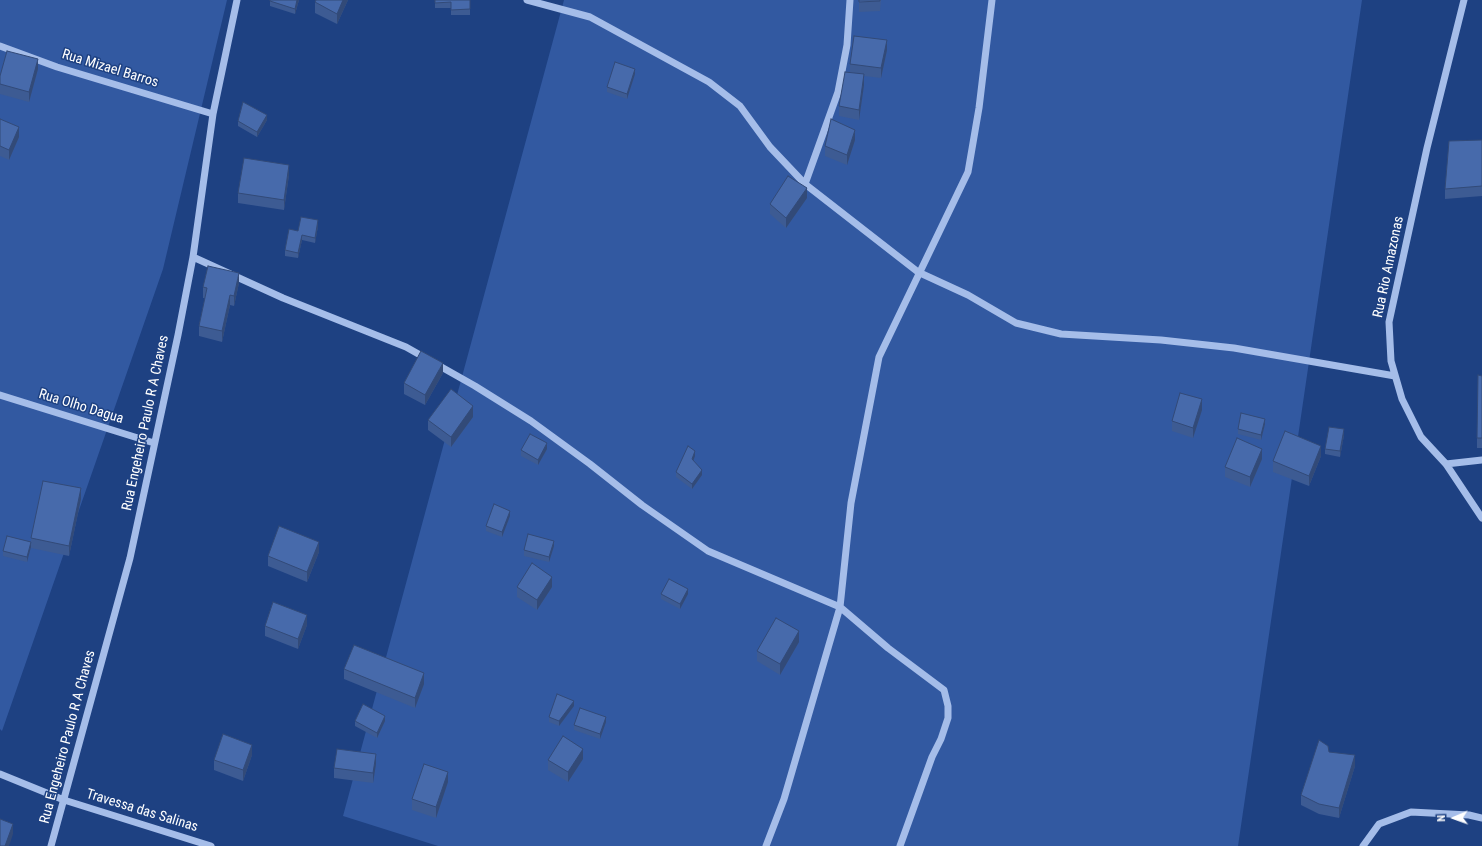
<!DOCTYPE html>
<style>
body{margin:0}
#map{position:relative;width:1482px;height:846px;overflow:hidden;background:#1e4182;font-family:"Roboto Condensed",sans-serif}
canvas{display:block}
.north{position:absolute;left:1434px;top:798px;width:40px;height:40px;-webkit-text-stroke:3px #1e4182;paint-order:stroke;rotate:268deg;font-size:11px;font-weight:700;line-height:16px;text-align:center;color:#fff}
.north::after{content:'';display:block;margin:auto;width:14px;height:18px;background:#fff;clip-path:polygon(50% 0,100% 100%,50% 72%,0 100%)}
</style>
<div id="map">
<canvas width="1482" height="846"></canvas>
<div class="north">N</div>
</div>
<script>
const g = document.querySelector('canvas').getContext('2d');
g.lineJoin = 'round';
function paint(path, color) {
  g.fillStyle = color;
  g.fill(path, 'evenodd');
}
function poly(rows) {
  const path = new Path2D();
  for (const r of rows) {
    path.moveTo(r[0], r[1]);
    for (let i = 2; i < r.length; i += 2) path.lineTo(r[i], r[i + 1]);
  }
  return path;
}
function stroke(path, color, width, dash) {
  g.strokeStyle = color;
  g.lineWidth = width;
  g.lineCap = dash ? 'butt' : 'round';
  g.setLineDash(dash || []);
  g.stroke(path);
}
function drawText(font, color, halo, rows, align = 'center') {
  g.font = font + ' "Roboto Condensed",sans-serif';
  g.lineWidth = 3;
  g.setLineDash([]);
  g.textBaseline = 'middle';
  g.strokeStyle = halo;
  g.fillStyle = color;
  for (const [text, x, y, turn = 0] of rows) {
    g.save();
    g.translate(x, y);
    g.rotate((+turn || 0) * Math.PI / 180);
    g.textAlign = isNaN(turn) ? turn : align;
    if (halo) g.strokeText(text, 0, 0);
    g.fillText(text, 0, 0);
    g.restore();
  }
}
paint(poly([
 [0,0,227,0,163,269,2,731,0,729],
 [564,0,1362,0,1238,846,438,846,343,816]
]), '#3259a1');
stroke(poly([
 [527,0,590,17,709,82,740,106,770,147,805,184,918,272,968,295,1016,323,1061,334,1161,340,1234,348,1395,376],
 [1464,0,1427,148,1389,322,1391,361,1402,399,1421,437,1446,464,1482,518],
 [0,46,57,67,213,114],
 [805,184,838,92,847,45,850,0],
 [193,257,283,298,406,347,475,386,531,421,590,464,642,505,708,551,840,607,888,648,944,690,948,706,948,718,941,739,932,757,900,846],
 [0,395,154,443],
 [1446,464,1482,460],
 [0,774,64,800,211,846],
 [51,846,130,558,178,335,193,257,213,114,237,0],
 [766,846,784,799,840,607,851,503,879,357,968,172,979,108,992,0],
 [1363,846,1379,824,1411,812,1469,815,1482,818]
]), '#a5bde9', 7);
paint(poly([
 [270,0,299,0,295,14,270,6],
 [316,0,348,0,337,24,315,13,315,2],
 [435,0,470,0,470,15,451,15,451,8,435,8],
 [859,0,881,0,880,11,859,12],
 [887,50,881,78,864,76,864,85,859,120,839,116,839,106,850,73,850,64],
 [38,69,29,102,0,94,0,76],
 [635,74,627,99,607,92,607,87],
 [0,119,19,137,9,160,0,156],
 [267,120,257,137,238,126,238,121],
 [855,140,847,165,825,156,825,146],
 [1482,140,1482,196,1445,199,1445,189],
 [289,175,284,210,238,203,238,193],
 [807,198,786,228,770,214,770,204],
 [318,226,315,243,302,240,298,258,285,256,285,250,298,231],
 [239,283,234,306,230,305,222,342,199,336,199,326,205,298,203,298,203,287],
 [443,373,425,405,404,394,404,383],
 [1482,376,1482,448,1477,448,1477,438],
 [1202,410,1193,438,1172,431,1172,421],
 [473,417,451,447,428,430,428,420],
 [1265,424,1261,440,1238,434,1238,429],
 [1344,435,1340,457,1325,454,1325,449],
 [547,449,538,465,521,456,521,450],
 [695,456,693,461,702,475,692,489,676,477,676,472],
 [1321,456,1309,486,1273,472,1273,461],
 [1262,459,1250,487,1225,477,1225,467],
 [81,499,69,556,31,548,31,538],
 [510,516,502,537,486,531,486,526],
 [554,546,549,562,524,556,524,550],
 [31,547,27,562,3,556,3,551],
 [319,552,307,582,268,566,268,556],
 [517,587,552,587,537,610,517,597],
 [661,594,688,594,680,609,661,599],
 [307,625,298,649,265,636,265,626],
 [799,642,780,675,757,661,757,651],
 [344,669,424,684,415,708,344,679],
 [574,706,559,726,549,722,549,717],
 [355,721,385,721,377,738,355,726],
 [606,722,600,739,574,730,574,725],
 [1329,752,1355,766,1339,818,1319,814,1301,805,1301,795],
 [252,755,243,781,214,770,214,760],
 [583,759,568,782,548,770,548,760],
 [376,764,373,783,334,778,334,768],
 [448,782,436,818,412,810,412,799]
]), '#3d5b93');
paint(poly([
 [297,0,299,0,295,14,295,9],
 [343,0,348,0,337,24,337,14],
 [887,40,887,50,881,78,881,68],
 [38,59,38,69,29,102,29,92],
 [635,69,635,74,627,99,627,94],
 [864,74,864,85,859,120,859,110],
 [267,115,267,120,257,137,257,132],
 [19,127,19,137,9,160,9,150],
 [855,130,855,140,847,165,847,155],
 [289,165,289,175,284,210,284,200],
 [807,188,807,198,786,228,786,218],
 [318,220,318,226,315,243,315,238],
 [302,235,302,240,298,258,298,253],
 [239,273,239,283,234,306,234,296],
 [230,295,230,305,222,342,222,331],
 [443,363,443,373,425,405,425,395],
 [1202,399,1202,410,1193,438,1193,428],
 [473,406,473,417,451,447,451,437],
 [1265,419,1265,424,1261,440,1261,435],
 [1344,429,1344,435,1340,457,1340,451],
 [547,443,547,449,538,465,538,460],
 [1321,446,1321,456,1309,486,1309,476],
 [1262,449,1262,459,1250,487,1250,477],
 [695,451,695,456,692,464,692,459],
 [702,470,702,475,692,489,692,484],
 [81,488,81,499,69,556,69,546],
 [510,511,510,516,502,537,502,532],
 [554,541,554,546,549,562,549,557],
 [31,542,31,547,27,562,27,557],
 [319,542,319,552,307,582,307,572],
 [552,577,552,587,537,610,537,600],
 [688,589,688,594,680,609,680,604],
 [307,615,307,625,298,649,298,639],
 [799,631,799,642,780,675,780,664],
 [424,673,424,684,415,708,415,698],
 [574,701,574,706,559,726,559,721],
 [385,716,385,721,377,738,377,733],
 [606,717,606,722,600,739,600,734],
 [252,745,252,755,243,781,243,770],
 [583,749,583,759,568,782,568,772],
 [376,754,376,764,373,783,373,773],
 [1355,755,1355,766,1339,818,1339,808],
 [448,772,448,782,436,818,436,807],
 [13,824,13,834,9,846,5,846]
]), '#324a78');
const building = poly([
 [270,0,297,0,295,9,270,1,270,0],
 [316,0,343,0,337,14,315,2,316,0],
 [435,0,470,0,470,9,451,10,451,2,435,3,435,0],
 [859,0,880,0,880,1,859,2,859,0],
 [854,36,887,40,881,68,850,64,854,36],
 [7,51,38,59,29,92,0,84,0,76,7,51],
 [615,62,635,69,627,94,607,87,615,62],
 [845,72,864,74,859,110,839,106,845,72],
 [243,102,267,115,257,132,238,121,243,102],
 [0,119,19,127,9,150,0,146,0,119],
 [831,119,855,130,847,155,825,146,831,119],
 [1482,140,1482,186,1445,189,1449,141,1482,140],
 [244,158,289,165,284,200,238,193,244,158],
 [788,176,807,188,786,218,770,204,788,176],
 [301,217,318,220,315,238,302,235,298,253,285,250,289,229,298,231,301,217],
 [208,266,239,273,234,296,230,295,222,331,199,326,207,288,203,287,208,266],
 [421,351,443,363,425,395,404,383,421,351],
 [1478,375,1482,376,1482,438,1477,438,1478,375],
 [451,389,473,406,451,437,428,420,451,389],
 [1180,393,1202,399,1193,428,1172,421,1180,393],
 [1241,413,1265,419,1261,435,1238,429,1241,413],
 [1329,427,1344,429,1340,451,1325,449,1329,427],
 [1285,431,1321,446,1309,476,1273,461,1285,431],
 [530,434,547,443,538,460,521,450,530,434],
 [1237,438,1262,449,1250,477,1225,467,1237,438],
 [688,446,695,451,692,459,702,470,692,484,676,472,688,446],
 [43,481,81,488,69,546,31,538,43,481],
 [494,504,510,511,502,532,486,526,494,504],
 [279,526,319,542,307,572,268,556,279,526],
 [528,534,554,541,549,557,524,550,528,534],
 [7,536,31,542,27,557,3,551,7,536],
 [532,563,552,577,537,600,517,587,532,563],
 [669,579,688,589,680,604,661,594,669,579],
 [273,602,307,615,298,639,265,626,273,602],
 [776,618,799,631,780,664,757,651,776,618],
 [354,645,424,673,415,698,344,669,354,645],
 [557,694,574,701,559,721,549,717,557,694],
 [363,704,385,716,377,733,355,721,363,704],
 [580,708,606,717,600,734,574,725,580,708],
 [223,734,252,745,243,770,214,760,223,734],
 [563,736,583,749,568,772,548,760,563,736],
 [1319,740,1328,746,1329,752,1355,755,1339,808,1319,804,1301,795,1319,740],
 [337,749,376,754,373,773,334,768,337,749],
 [424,764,448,772,436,807,412,799,424,764],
 [0,819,13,824,5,846,0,846,0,819]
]);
paint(building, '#476aab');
stroke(building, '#324a78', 1);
drawText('14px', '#fff', '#1e4182', [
 ["Rua Mizael Barros",110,69,17],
 ["Rua Rio Amazonas",1389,267,-78],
 ["Rua Olho Dagua",81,407,17],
 ["Rua Engeheiro Paulo R A Chaves",146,423,-78],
 ["Rua Engeheiro Paulo R A Chaves",68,737,-75],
 ["Travessa das Salinas",142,811,17]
]);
</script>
